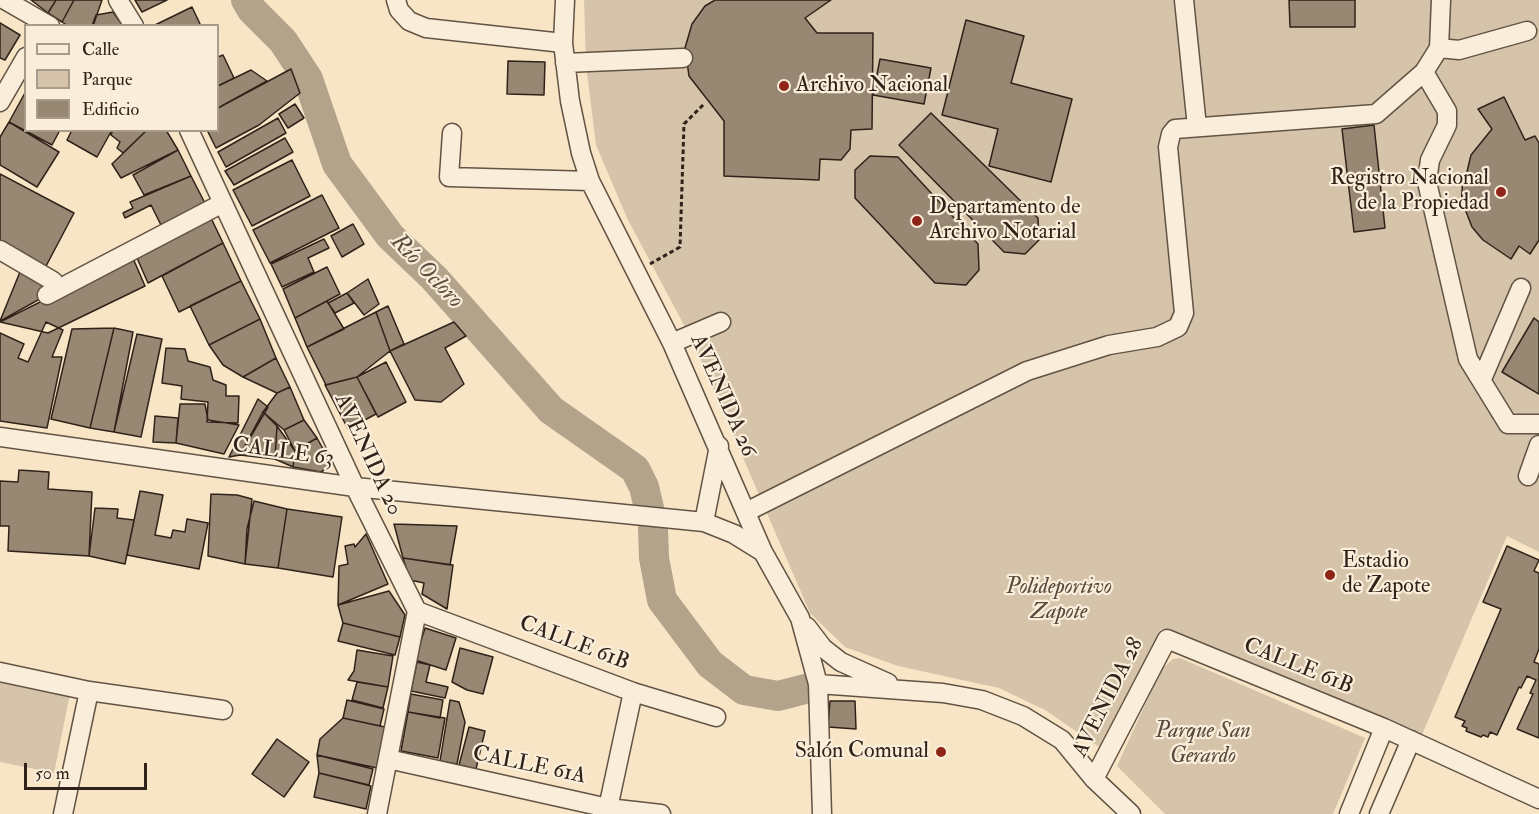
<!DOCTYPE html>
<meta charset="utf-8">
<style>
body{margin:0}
#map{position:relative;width:1539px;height:814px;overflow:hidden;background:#f7e5c6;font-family:"IM FELL Double Pica",serif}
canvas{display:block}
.legend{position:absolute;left:24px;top:24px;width:195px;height:108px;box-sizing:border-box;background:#faeeda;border:2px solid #a99c8d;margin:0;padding:8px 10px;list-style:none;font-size:18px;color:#302219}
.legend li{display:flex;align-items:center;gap:12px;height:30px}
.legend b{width:30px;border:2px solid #a99c8d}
.scale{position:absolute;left:24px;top:763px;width:123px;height:27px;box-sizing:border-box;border:3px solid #302219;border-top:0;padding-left:8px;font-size:18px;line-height:21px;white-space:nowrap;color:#302219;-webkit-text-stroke:4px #faeeda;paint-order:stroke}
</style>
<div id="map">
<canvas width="1539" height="814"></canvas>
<ul class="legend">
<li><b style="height:8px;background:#faeeda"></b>Calle</li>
<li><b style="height:16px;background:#d5c4a9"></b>Parque</li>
<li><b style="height:16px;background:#978773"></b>Edificio</li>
</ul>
<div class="scale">50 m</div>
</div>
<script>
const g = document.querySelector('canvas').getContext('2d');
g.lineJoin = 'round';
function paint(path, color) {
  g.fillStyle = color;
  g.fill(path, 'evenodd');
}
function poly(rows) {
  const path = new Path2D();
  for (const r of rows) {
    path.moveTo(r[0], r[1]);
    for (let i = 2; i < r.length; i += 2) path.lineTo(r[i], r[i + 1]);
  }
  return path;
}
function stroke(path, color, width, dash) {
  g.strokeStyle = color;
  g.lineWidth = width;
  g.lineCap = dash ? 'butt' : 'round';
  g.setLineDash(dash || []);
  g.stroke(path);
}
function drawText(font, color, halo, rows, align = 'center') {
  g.font = font + ' "IM FELL Double Pica",serif';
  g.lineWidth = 4.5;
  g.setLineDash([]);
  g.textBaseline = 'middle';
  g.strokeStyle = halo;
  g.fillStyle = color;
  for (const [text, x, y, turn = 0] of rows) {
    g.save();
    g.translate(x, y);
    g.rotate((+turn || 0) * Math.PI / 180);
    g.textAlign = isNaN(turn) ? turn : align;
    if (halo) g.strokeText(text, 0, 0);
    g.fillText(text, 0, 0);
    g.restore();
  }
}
paint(poly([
 [584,0,1539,0,1539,552,1507,536,1421,737,1161,629,1099,747,1045,710,999,688,898,666,845,647,810,613,694,344,627,218,596,145,586,65],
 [1180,658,1365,738,1333,814,1165,814,1117,766,1161,670,1173,659],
 [0,682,70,694,54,773,0,762]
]), '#d5c4a9');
stroke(poly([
 [246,0,252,10,283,41,308,79,337,164,390,236,434,278,551,410,635,469,644,487,649,508],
 [653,528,654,558,662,600,710,664,744,690,778,696,809,688]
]), '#b3a38b', 30);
const building = poly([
 [31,0,56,0,48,13,31,0],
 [56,0,74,0,62,22,48,13,56,0],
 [74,0,102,0,93,26,68,26,62,22,74,0],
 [135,0,167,0,142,12,135,0],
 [715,0,831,0,805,18,817,33,873,33,872,129,851,130,850,149,841,160,820,159,819,180,724,176,724,121,689,76,685,48,692,24,705,6,715,0],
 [1289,0,1355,0,1355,27,1290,27,1289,0],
 [192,7,201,26,155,26,155,25,192,7],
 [113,12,123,26,92,26,96,15,113,12],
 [966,20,1024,36,1011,83,1072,99,1051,182,989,166,998,129,942,115,966,20],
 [0,23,20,35,5,60,0,58,0,23],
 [223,55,234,78,218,86,218,57,223,55],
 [880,59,931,68,924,104,873,95,880,59],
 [508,61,545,62,544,95,507,94,508,61],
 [291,69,300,93,259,125,216,148,207,130,218,130,218,108,291,69],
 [251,70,267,81,218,108,218,86,251,70],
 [26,91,26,130,60,130,52,145,9,122,26,91],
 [1504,97,1525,140,1535,136,1539,143,1539,240,1530,254,1519,246,1511,259,1483,240,1472,227,1465,209,1461,208,1463,176,1466,176,1471,155,1492,129,1478,109,1504,97],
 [295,104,304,118,288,128,279,114,295,104],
 [931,113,1038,218,1039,240,1025,254,1004,252,899,145,931,113],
 [278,118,286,133,226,167,218,152,278,118],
 [9,122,59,152,37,187,0,165,0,137,9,122],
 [1374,125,1385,228,1354,232,1342,129,1374,125],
 [72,130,112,130,97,157,67,140,72,130],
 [113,130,147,130,123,153,117,148,120,142,111,135,113,130],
 [147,130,166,130,178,150,121,178,112,164,147,130],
 [285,138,293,152,234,185,225,171,285,138],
 [178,150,191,176,144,195,133,175,178,150],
 [870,156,898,157,978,244,979,270,966,285,935,283,855,198,855,170,870,156],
 [292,160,310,196,252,226,233,190,292,160],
 [0,174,74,213,45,268,0,244,0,174],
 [191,176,208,209,164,231,151,205,125,218,123,213,133,208,130,202,191,176],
 [322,195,339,228,270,263,253,230,322,195],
 [211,218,223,243,148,283,137,258,211,218],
 [353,224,364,244,342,257,331,236,353,224],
 [324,239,329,248,308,258,314,272,282,287,271,264,324,239],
 [223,243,241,281,179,312,162,276,223,243],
 [132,256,145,286,48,333,0,322,132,256],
 [22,267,53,281,47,295,0,321,22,267],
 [327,267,340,294,295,318,283,289,327,267],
 [368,279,379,304,364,315,347,293,368,279],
 [241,281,260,319,209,345,190,306,241,281],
 [347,293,354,303,335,313,328,303,347,293],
 [327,301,344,329,307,347,295,318,327,301],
 [388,306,404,344,390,351,376,312,388,306],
 [376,312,390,351,357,377,326,385,307,347,376,312],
 [1534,318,1539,322,1539,394,1502,372,1534,318],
 [260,319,276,358,243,377,223,365,209,345,260,319],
 [46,322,63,330,52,357,62,357,47,428,0,421,0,333,24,344,18,358,28,362,46,322],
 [454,322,466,336,445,348,464,384,441,402,415,400,390,351,454,322],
 [114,328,90,428,51,419,72,329,114,328],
 [114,328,133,332,114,432,90,428,114,328],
 [137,334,162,339,141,437,114,432,137,334],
 [166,348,185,349,188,361,210,367,213,380,226,385,226,396,239,396,238,423,207,422,208,402,181,399,182,386,162,383,166,348],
 [276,358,290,387,277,393,243,377,276,358],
 [386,362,406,402,378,417,357,377,386,362],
 [357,377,376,414,348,429,325,385,357,377],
 [290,387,304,420,284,430,263,412,277,393,290,387],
 [258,399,268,407,240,455,229,457,258,399],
 [180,404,205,404,208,420,239,425,224,454,176,443,180,404],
 [263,412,277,426,275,459,240,455,263,412],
 [155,416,178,418,176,443,153,442,155,416],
 [304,420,317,438,295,451,284,430,304,420],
 [277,426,295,451,293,467,275,459,277,426],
 [317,438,332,465,321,472,293,467,295,451,317,438],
 [19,470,49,472,48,489,92,492,89,556,8,551,9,526,0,526,0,481,18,482,19,470],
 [140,491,163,495,155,535,171,538,173,530,185,532,187,519,208,523,199,569,127,555,140,491],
 [211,494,237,495,252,499,245,564,208,556,211,494],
 [254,501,287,509,278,568,245,564,247,529,254,501],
 [95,508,118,509,117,518,134,520,125,564,89,556,95,508],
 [287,509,342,517,333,577,278,568,287,509],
 [394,524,457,526,450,565,403,558,394,524],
 [366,534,388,584,338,605,339,566,348,564,345,546,354,544,355,547,366,534],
 [1507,546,1539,560,1534,571,1539,573,1539,649,1534,662,1539,664,1539,738,1517,729,1533,694,1530,693,1536,680,1527,676,1521,688,1519,687,1497,735,1490,732,1488,737,1483,735,1481,737,1466,731,1467,728,1462,726,1465,721,1455,717,1501,609,1483,602,1507,546],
 [403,558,453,565,447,609,422,594,424,583,410,580,403,558],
 [389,591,405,615,400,637,343,623,338,605,389,591],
 [343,623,400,637,395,655,338,641,343,623],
 [425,628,456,638,446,670,415,660,425,628],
 [460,648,493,657,483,694,467,690,452,682,460,648],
 [357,650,393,656,388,687,348,680,354,671,357,650],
 [417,662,430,665,426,682,448,687,445,698,411,691,417,662],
 [357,682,388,687,383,708,352,700,357,682],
 [411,694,443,700,440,718,408,712,411,694],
 [347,700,384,709,380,726,343,718,347,700],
 [450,700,459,702,465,722,457,764,440,761,450,700],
 [830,701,855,701,856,729,828,727,830,701],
 [408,712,445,718,438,758,401,751,408,712],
 [343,718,385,727,377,768,317,755,320,739,343,718],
 [469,727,485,731,476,769,459,765,469,727],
 [277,739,309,762,284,797,252,774,277,739],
 [317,755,373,769,369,785,319,773,317,755],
 [319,773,371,786,366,809,314,797,319,773]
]);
paint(building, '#978773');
stroke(building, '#302219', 1.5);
const minor = poly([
 [5,0,50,26],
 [118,0,134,26],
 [396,0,399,10,409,21,426,28,563,43],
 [565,0,563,43,570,101,581,153,590,181,672,343,763,552,800,618,818,684,822,814],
 [1184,0,1197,127],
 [1439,48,1459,50,1527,31],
 [565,63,683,58],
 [1424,72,1447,111,1447,125,1430,160,1427,182,1468,359,1508,424,1539,424],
 [0,102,26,57],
 [189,130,355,487,417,611,377,814],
 [452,133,449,177,590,181],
 [0,250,53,281],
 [47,295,223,203],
 [672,343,721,322],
 [1482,379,1521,288],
 [0,437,355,487,704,522,734,534,763,552],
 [1528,476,1539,445],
 [746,512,1027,371,1109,345,1157,337,1178,327,1184,313,1168,147,1171,134,1175,129,1376,114,1424,72,1439,48,1441,0],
 [704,522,719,446],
 [417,611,633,692,716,717],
 [807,627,823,648,841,662,888,683],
 [0,672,89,691,223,710],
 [818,684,943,693,982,700,1023,716,1062,740,1094,779,1131,814],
 [388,759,608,808,661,814],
 [1094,779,1167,639,1384,728,1539,799],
 [608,808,633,692],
 [63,814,89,691],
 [1349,814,1384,728],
 [1379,814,1411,740]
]);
stroke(minor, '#625344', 21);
stroke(poly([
 [650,264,680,247,684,124,705,103]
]), '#302219', 3, [4.5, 3]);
stroke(minor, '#faeeda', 18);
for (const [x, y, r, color] of [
 [784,86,6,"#8f2418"],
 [1501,192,6,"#8f2418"],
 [917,221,6,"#8f2418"],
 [1330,575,6,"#8f2418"],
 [941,752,6,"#8f2418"]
]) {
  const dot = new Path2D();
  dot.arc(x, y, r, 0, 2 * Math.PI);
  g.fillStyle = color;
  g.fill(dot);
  stroke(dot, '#faeeda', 2);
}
drawText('22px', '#302219', '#faeeda', [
 ["Archivo Nacional",796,86],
 ["Registro Nacional",1489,179,"right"],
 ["de la Propiedad",1489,204,"right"],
 ["Departamento de",929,208],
 ["Archivo Notarial",929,233],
 ["Estadio",1342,562],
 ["de Zapote",1342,587],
 ["Salón Comunal",929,752,"right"]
], 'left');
drawText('22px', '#302219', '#faeeda', [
 ["AVENIDA 26",722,396,66],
 ["CALLE 63",283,453,8],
 ["AVENIDA 20",367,455,65],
 ["CALLE 61B",574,644,21],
 ["CALLE 61B",1298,667,22],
 ["AVENIDA 28",1109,698,-63],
 ["CALLE 61A",529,766,12]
]);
drawText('italic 22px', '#594a3d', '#faeeda', [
 ["Polideportivo",1059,588],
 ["Zapote",1059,613],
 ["Parque San",1203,732],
 ["Gerardo",1203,757]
]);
drawText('italic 24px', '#5e4f41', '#faeeda', [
 ["Río Ocloro",426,272,46]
]);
</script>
